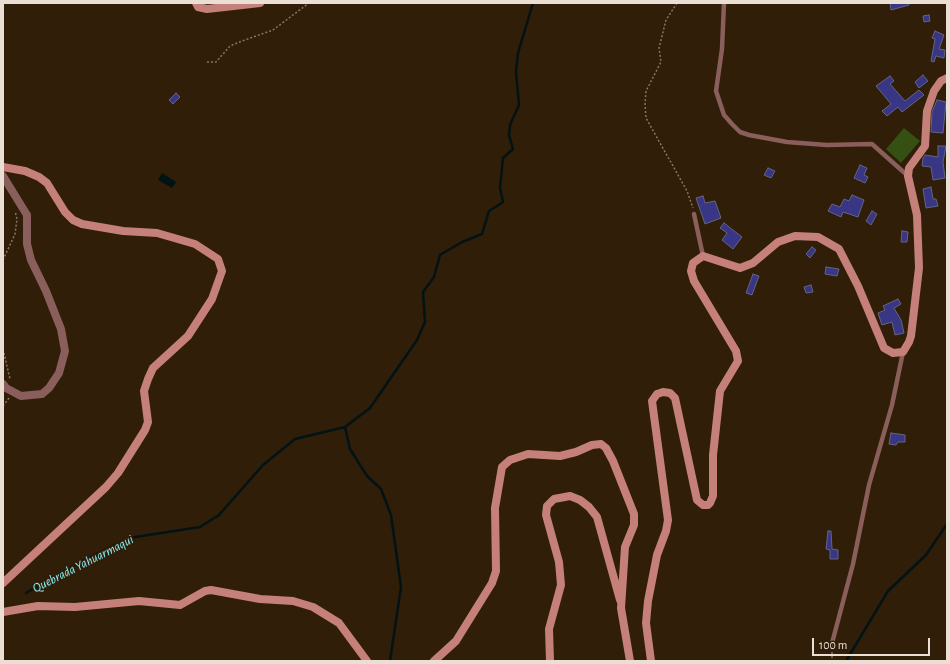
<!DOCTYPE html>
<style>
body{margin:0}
#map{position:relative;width:950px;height:664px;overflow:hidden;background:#301e09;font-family:"Alegreya Sans",sans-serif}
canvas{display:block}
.frame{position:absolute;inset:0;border:4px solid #ebdfd3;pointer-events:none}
.scale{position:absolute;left:812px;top:638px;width:118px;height:18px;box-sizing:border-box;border:2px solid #ebdfd3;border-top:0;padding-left:5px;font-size:12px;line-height:14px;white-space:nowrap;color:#ebdfd3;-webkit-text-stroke:3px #301e09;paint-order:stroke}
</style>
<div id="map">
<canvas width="950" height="664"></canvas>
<div class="frame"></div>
<div class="scale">100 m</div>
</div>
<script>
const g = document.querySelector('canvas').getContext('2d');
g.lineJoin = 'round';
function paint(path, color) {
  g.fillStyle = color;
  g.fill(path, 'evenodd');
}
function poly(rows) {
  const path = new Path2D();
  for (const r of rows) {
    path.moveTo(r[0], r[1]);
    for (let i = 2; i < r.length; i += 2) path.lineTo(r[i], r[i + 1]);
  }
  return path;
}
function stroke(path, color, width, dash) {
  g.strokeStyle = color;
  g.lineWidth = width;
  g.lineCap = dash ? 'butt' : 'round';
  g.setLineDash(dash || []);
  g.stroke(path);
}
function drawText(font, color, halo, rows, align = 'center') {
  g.font = font + ' "Alegreya Sans",sans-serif';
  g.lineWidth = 3.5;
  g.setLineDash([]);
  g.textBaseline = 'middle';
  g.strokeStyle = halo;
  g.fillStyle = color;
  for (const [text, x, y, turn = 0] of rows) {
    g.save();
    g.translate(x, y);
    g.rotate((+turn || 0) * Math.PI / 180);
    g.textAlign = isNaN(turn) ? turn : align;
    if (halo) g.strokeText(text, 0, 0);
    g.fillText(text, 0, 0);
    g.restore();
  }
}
paint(poly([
 [904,128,920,141,901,163,886,149]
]), '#355012');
paint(poly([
 [162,173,176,182,172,188,158,180]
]), '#021315');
stroke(poly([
 [345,427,350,449,367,476,381,489,391,515,401,587,390,661],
 [26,593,82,561,129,538,200,527,219,515,263,465,295,439,345,427,370,408,417,340,425,322,423,292,434,277,440,255,462,242,482,234,489,211,503,202,500,188,503,158,513,149,509,135,510,125,519,105,516,72,518,53,533,3],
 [846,661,888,591,926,555,947,524]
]), '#021315', 2.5);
const building = poly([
 [890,3,909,3,909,5,891,10,890,3],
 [929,15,930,21,924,22,923,16,929,15],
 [935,31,944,35,939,49,945,50,944,58,936,56,934,62,931,61,935,39,932,38,935,31],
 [923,75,928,81,919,88,915,82,923,75],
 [890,76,894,81,890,84,905,101,919,90,924,95,902,112,898,107,887,116,882,111,891,104,876,86,890,76],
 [176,93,180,97,173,104,169,100,176,93],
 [937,100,946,102,943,133,931,132,932,112,937,100],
 [938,146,946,146,943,162,945,178,933,180,931,167,922,166,923,158,925,155,938,157,938,146],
 [860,165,867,168,864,175,868,177,865,183,854,178,860,165],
 [768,168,775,171,771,178,764,175,768,168],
 [931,187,933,199,936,199,938,206,926,208,923,189,931,187],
 [852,195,864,200,858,217,843,212,841,217,828,211,832,204,840,207,844,199,849,201,852,195],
 [703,196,705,203,715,201,721,218,705,224,696,198,703,196],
 [872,211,877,214,871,225,866,221,872,211],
 [724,223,742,237,733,249,722,240,727,233,720,228,724,223],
 [902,231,908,232,907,242,901,242,902,231],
 [812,247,816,250,810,258,806,254,812,247],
 [826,267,839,269,837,276,825,274,826,267],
 [753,274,759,276,752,295,746,293,753,274],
 [811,285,813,292,806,293,804,287,811,285],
 [898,299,901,304,894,308,901,320,904,333,895,335,892,322,882,325,878,313,885,310,883,306,898,299],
 [891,433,905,435,905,442,898,442,896,445,889,444,891,433],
 [828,531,831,531,832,549,838,550,838,559,830,559,830,550,826,549,828,531]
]);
paint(building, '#3a3686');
stroke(building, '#636580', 1);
stroke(poly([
 [677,3,666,20,659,48,661,62,646,91,645,104,646,118,687,191,693,208],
 [207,62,216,62,230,46,242,41,273,30,309,3],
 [3,260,15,234,17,219,15,211],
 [3,349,10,379],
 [3,406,9,398],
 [832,652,832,661]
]), '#857665', 1.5, [2, 2]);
stroke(poly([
 [724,3,722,49,716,91,724,115,732,124,740,132,749,135,787,142,827,145,872,144,908,176],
 [694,214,703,256],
 [831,647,853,564,869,485,892,405,903,352]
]), '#8a5e5a', 4.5);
stroke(poly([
 [3,176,27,215,27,244,31,260,46,291,61,329,65,351,59,373,49,388,42,394,21,396,6,388,3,384]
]), '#8a5e5a', 8);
stroke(poly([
 [196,3,198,7,207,9,260,3],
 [3,167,25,171,39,177,47,183,65,212,73,220,82,224,123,231,157,233,195,244,218,259,222,271,212,299,188,336,153,368,148,379,144,391,148,422,145,430,118,473,106,487,3,583],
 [3,612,38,606,75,607,139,601,180,605,205,591,211,590,260,599,293,601,313,607,339,623,367,661],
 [434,661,456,641,492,583,496,571,495,508,502,467,510,460,528,454,560,456,576,452,592,445,601,444,606,448,613,461,634,514,634,525,625,547,621,608,630,661],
 [550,661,549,629,561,585,559,562,546,515,547,506,554,499,570,496,580,500,589,507,597,517,620,600],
 [651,661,646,623,648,601,657,555,666,531,668,520,652,401,657,394,663,392,670,393,675,398,697,500,703,505,708,505,710,503,713,496,713,455,720,391,738,361,736,351,694,281,691,271,693,263,703,256,740,268,753,263,778,242,795,236,818,237,839,249,858,286,884,348,893,353,903,352,909,342,911,336,919,268,917,215,908,176,909,168,925,146,927,111,934,91,941,81,947,78]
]), '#c6807a', 8);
drawText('italic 13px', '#8bf0f7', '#301e09', [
 ["Quebrada Yahuarmaqui",83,564,-27]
]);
</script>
